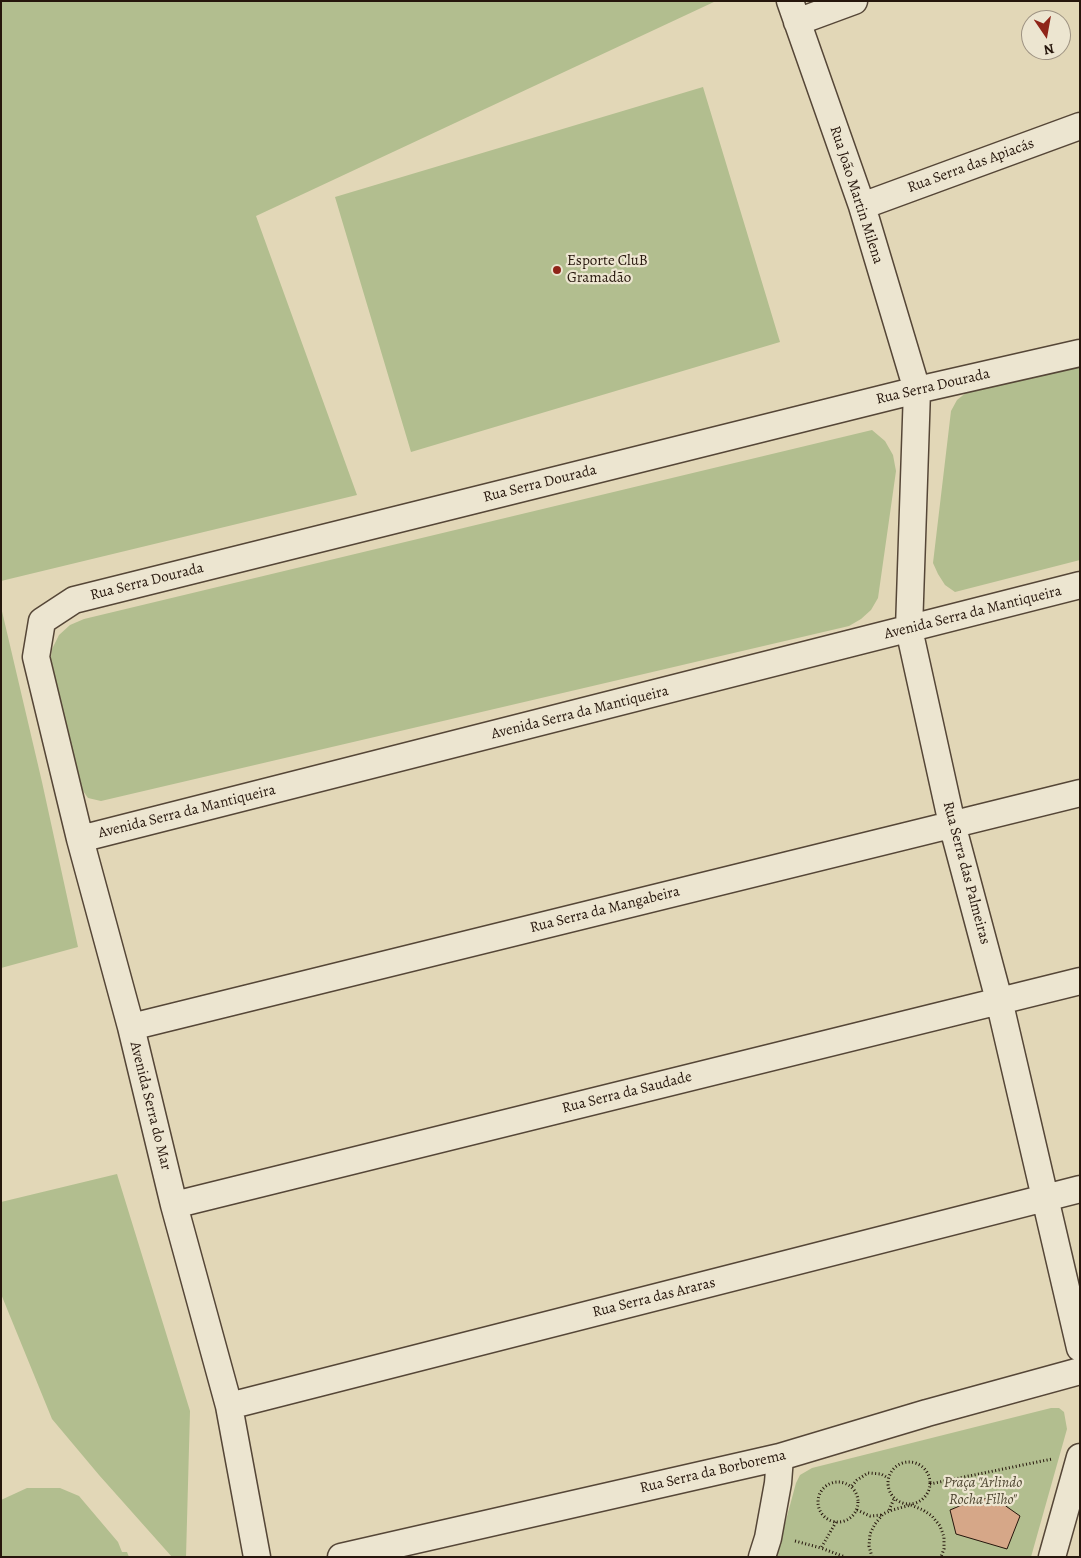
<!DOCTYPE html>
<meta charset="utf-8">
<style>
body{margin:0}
#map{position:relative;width:1081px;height:1558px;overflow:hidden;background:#e2d7b7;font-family:Alegreya,serif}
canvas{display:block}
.frame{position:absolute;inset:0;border:2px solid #26160c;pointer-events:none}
.north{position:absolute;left:1021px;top:10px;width:50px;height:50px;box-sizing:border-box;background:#ece5d0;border:1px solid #9d9282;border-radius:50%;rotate:168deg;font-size:14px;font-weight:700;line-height:20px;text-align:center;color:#26160c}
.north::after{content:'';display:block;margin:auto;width:18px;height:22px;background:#8f2418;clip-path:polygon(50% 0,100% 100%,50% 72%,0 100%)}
</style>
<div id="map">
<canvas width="1081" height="1558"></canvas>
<div class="frame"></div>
<div class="north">N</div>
</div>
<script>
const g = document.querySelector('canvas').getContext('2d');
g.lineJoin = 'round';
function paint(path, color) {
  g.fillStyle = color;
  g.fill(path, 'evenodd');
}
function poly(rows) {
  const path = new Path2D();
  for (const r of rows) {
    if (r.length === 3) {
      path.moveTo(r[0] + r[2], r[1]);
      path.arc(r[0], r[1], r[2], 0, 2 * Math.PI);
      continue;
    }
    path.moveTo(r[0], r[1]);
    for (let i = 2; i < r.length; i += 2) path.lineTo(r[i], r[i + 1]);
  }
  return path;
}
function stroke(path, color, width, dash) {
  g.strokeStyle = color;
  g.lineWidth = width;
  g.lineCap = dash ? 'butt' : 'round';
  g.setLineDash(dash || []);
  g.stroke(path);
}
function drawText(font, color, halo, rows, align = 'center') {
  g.font = font + ' Alegreya,serif';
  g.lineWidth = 4.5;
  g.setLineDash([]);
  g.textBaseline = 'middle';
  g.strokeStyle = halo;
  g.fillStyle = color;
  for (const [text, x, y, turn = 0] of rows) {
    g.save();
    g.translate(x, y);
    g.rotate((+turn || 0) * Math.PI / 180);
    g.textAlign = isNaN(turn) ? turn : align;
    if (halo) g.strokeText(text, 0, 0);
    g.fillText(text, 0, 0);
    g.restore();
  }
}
paint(poly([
 [1,1,716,1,256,216,357,495,1,581],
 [703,87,780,342,411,452,335,197],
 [1080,362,1080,560,955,592,945,585,938,574,933,563,951,411,957,400,967,392],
 [872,430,885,441,893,455,896,471,878,598,871,610,861,619,849,626,101,801,88,798,81,788,50,664,52,649,59,635,70,625,84,619],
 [1,607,42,782,78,947,1,968],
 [117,1174,190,1411,186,1557,172,1557,99,1475,52,1419,1,1294,1,1202],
 [1051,1408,1059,1408,1064,1412,1067,1429,1031,1557,776,1557,796,1483,800,1475,812,1468],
 [27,1488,60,1488,79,1496,118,1542,122,1552,127,1552,129,1557,1,1557,1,1500]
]), '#b2be8f');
const building = poly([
 [993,1497,1020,1516,1007,1549,956,1534,950,1510,969,1502,993,1497]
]);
paint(building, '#d6a788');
stroke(building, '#26160c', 1);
const street = poly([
 [790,1,862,206,917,390,909,629,952,824,999,1000,1080,1348],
 [797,22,854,1],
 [862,206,1080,126],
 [80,839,1080,585],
 [131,1027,1080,793],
 [174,1205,1080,981],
 [229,1406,1080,1189],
 [257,1557,229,1406,174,1205,131,1027,80,839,36,657,42,621,74,600,917,390,1080,353],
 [341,1557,780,1457,927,1413,1080,1371],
 [762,1557,768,1538,778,1483,780,1457],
 [1052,1557,1080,1457]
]);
stroke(street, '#554637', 29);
stroke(poly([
 [909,1483,21],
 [838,1502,20],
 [930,1484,1052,1459],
 [852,1486,857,1480,868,1473,881,1474,888,1478],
 [857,1510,870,1516,882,1515],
 [889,1510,894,1499],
 [836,1522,821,1548,845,1557],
 [795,1541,821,1548],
 [872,1557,869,1546,870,1534,875,1524,883,1514,892,1510,911,1505,923,1510,932,1516,940,1526,944,1537,944,1549,941,1557]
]), '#26160c', 3, [1, 2.5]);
stroke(street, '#ece5d0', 26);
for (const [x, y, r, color] of [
 [557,270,5,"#8f2418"]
]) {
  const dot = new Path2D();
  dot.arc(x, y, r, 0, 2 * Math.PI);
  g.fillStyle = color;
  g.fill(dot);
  stroke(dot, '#ece5d0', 2);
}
drawText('15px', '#26160c', '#ece5d0', [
 ["Rua Serra das Apiacás",971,166,-20],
 ["Rua João Martin Milena",856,195,72],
 ["Rua Serra Dourada",933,387,-13],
 ["Rua Serra Dourada",540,484,-14],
 ["Rua Serra Dourada",147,582,-14],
 ["Avenida Serra da Mantiqueira",973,613,-14],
 ["Avenida Serra da Mantiqueira",580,713,-14],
 ["Avenida Serra da Mantiqueira",187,812,-14],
 ["Rua Serra das Palmeiras",966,873,75],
 ["Rua Serra da Mangabeira",605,910,-14],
 ["Rua Serra da Saudade",627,1093,-14],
 ["Avenida Serra do Mar",150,1106,76],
 ["Rua Serra das Araras",654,1298,-14],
 ["Rua Serra da Borborema",713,1472,-13]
]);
drawText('15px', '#26160c', '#ece5d0', [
 ["Esporte CluB",567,261],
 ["Gramadão",567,278]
], 'left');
drawText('italic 15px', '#504833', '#ece5d0', [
 ["Praça \"Arlindo",983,1483],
 ["Rocha Filho\"",983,1500]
]);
</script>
